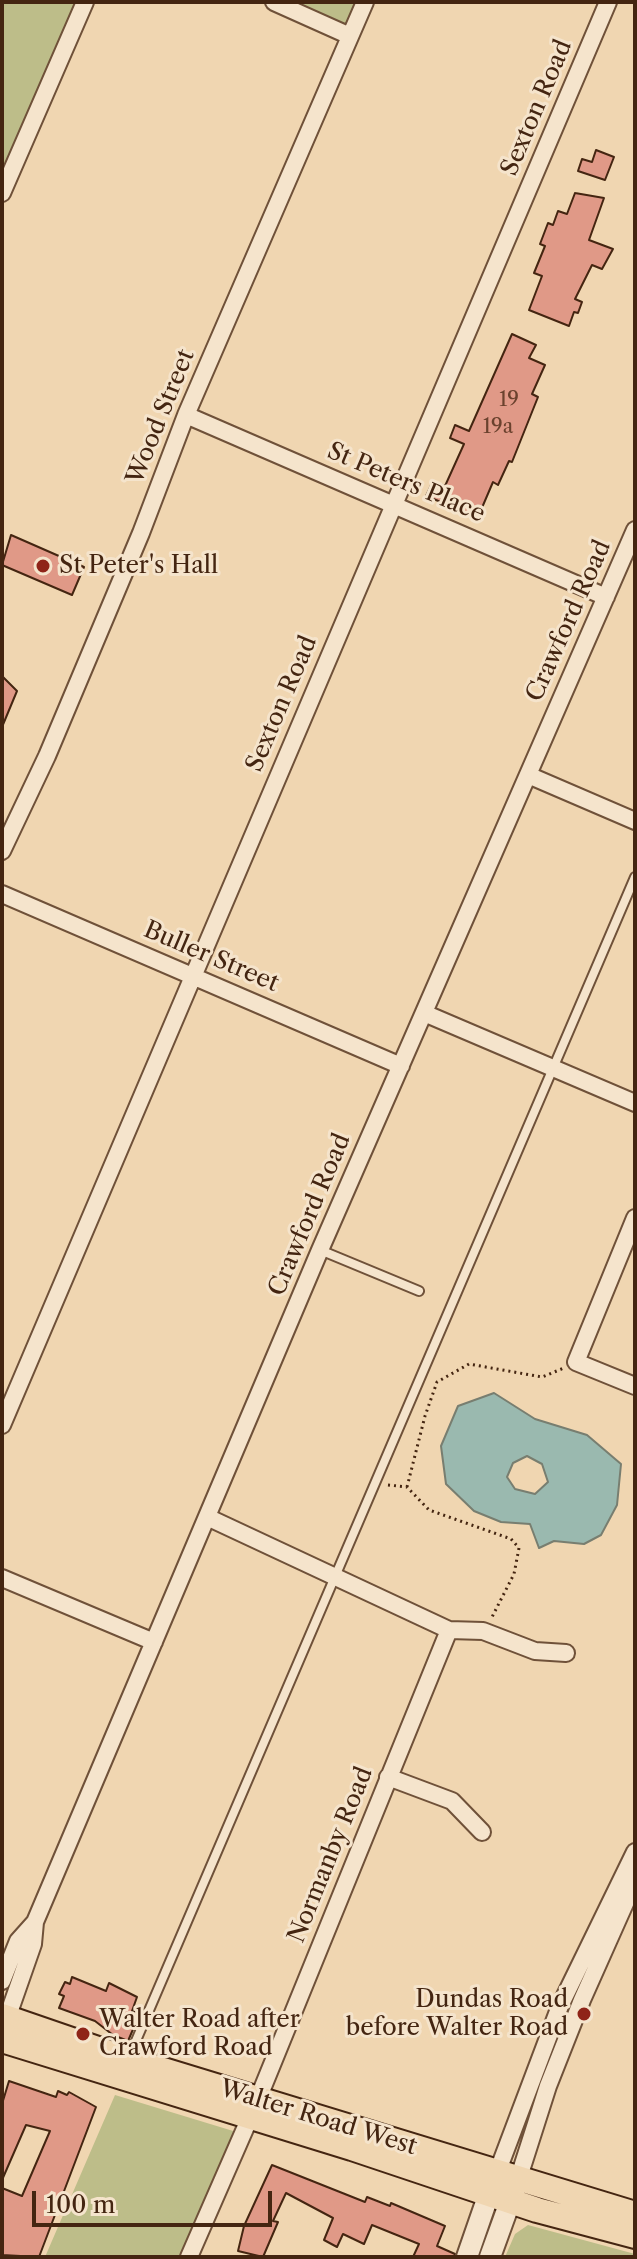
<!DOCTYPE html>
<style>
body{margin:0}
#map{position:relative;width:637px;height:2259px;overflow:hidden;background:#f0d6b1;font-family:"Libre Caslon Text",serif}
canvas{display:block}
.frame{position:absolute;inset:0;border:4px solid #442511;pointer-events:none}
.scale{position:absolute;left:32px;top:2191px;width:240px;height:36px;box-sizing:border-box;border:4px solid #442511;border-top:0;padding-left:10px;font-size:24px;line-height:28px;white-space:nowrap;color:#442511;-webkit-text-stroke:6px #f5e4cc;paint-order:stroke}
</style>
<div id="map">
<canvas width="637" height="2259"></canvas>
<div class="frame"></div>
<div class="scale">100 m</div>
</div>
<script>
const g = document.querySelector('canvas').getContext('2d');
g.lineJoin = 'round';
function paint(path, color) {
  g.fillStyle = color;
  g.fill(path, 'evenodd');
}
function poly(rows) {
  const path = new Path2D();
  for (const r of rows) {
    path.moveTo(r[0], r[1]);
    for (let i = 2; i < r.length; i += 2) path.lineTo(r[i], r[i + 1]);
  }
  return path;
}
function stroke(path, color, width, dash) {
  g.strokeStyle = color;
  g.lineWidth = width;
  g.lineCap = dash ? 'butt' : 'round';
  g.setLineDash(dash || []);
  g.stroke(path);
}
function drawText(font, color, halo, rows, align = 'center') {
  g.font = font + ' "Libre Caslon Text",serif';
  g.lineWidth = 6;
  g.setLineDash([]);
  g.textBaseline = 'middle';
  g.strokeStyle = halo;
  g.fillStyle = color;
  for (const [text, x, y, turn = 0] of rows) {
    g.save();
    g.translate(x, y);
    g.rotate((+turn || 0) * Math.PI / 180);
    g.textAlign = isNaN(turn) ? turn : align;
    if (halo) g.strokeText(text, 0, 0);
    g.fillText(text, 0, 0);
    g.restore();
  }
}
paint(poly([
 [2,2,85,2,2,193],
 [274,2,363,2,350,36],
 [115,2095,243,2134,189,2257,45,2257],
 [528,2225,635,2254,635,2257,505,2257,515,2234]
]), '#bdbd89');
const water = poly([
 [494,1393,535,1419,587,1435,621,1464,617,1505,601,1535,584,1544,554,1541,539,1548,530,1524,501,1522,474,1511,446,1484,441,1446,458,1406,494,1393],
 [527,1456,542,1464,548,1482,535,1494,515,1489,507,1477,513,1463,527,1456]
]);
paint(water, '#9ab9af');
stroke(water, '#787e70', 2);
const building = poly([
 [596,150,614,157,605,180,578,171,582,159,592,162,596,150],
 [575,193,604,198,589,240,613,249,602,269,592,265,575,299,582,302,578,313,574,312,569,326,529,310,542,276,534,273,545,246,540,244,548,223,553,225,558,211,567,214,575,193],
 [512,334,536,345,529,358,545,365,532,394,538,397,512,462,509,461,498,485,493,482,478,517,426,496,433,481,445,486,464,444,450,438,455,425,469,431,512,334],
 [11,535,84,567,72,595,2,565,11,535],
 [2,676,17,691,2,727,2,676],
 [72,1977,106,1991,109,1983,137,1997,132,2011,140,2013,128,2041,113,2035,95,2021,59,2008,64,1996,59,1994,65,1982,70,1984,72,1977],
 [9,2081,56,2097,58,2091,67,2095,69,2092,96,2107,39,2257,2,2255,2,2188,22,2196,50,2131,26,2125,2,2180,2,2104,9,2081],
 [272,2165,365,2202,367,2197,390,2206,391,2203,445,2226,437,2246,455,2254,454,2257,413,2257,419,2244,372,2225,364,2244,343,2234,337,2247,324,2240,333,2218,286,2193,273,2221,278,2222,263,2257,238,2251,244,2226,272,2165]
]);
paint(building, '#e09987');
stroke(building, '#442511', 2);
const service = poly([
 [320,1250,419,1291],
 [129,2057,635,877]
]);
const minor = poly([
 [274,2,350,36],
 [2,193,85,2],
 [186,415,606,597],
 [528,775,635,821],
 [2,851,47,756,141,533,186,415,365,2],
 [2,894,401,1066],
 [424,1013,635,1103],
 [635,1218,576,1362,635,1386],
 [2,1425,608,2],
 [207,1517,449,1630],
 [2,1578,154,1642],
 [449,1630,483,1631,535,1651,566,1653],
 [388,1777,452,1801,482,1832],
 [2,1981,18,1941,35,1922,320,1250,635,530],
 [4,2027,33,1944,35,1922],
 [497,2173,560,2006,635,1852],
 [518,2180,548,2086,582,2000,635,1881],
 [189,2257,258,2099,449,1630]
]);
const tertiary = poly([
 [467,2257,493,2182],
 [490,2257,515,2188]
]);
const primary = poly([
 [2,2016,127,2059,635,2214],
 [2,2040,352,2148,537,2210,635,2236]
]);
stroke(service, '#6f5139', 12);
stroke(minor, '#6f5139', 20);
stroke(tertiary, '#6f5139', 24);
stroke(primary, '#442511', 28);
stroke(poly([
 [388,1485,407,1487,429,1510,511,1539,519,1548,514,1574,491,1619],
 [407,1487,425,1416,437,1382,469,1364,542,1377,564,1368]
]), '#442511', 3, [2, 4]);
stroke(service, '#f5e4cc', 8);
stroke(minor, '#f5e4cc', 16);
stroke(tertiary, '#f5e4cc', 20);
stroke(primary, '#f0d6b1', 24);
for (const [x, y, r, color] of [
 [43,566,8,"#8f2418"],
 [584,2014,8,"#8f2418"],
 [83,2034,8,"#8f2418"]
]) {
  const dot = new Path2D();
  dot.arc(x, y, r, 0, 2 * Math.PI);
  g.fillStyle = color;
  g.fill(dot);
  stroke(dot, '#f5e4cc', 3);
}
drawText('20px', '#6b422e', null, [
 ["19",509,400],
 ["19a",498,427]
]);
drawText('24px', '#442511', '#f5e4cc', [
 ["Sexton Road",537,108,-67],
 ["Wood Street",161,417,-68],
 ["St Peters Place",406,483,23],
 ["Crawford Road",569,621,-66],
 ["Sexton Road",282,704,-67],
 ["Buller Street",211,957,23],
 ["Crawford Road",310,1215,-67],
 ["Normanby Road",331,1855,-68],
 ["Walter Road West",318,2118,17]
]);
drawText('24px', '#442511', '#f5e4cc', [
 ["St Peter's Hall",59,566],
 ["Dundas Road",568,2000,"right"],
 ["before Walter Road",568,2028,"right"],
 ["Walter Road after",99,2020],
 ["Crawford Road",99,2048]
], 'left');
</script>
